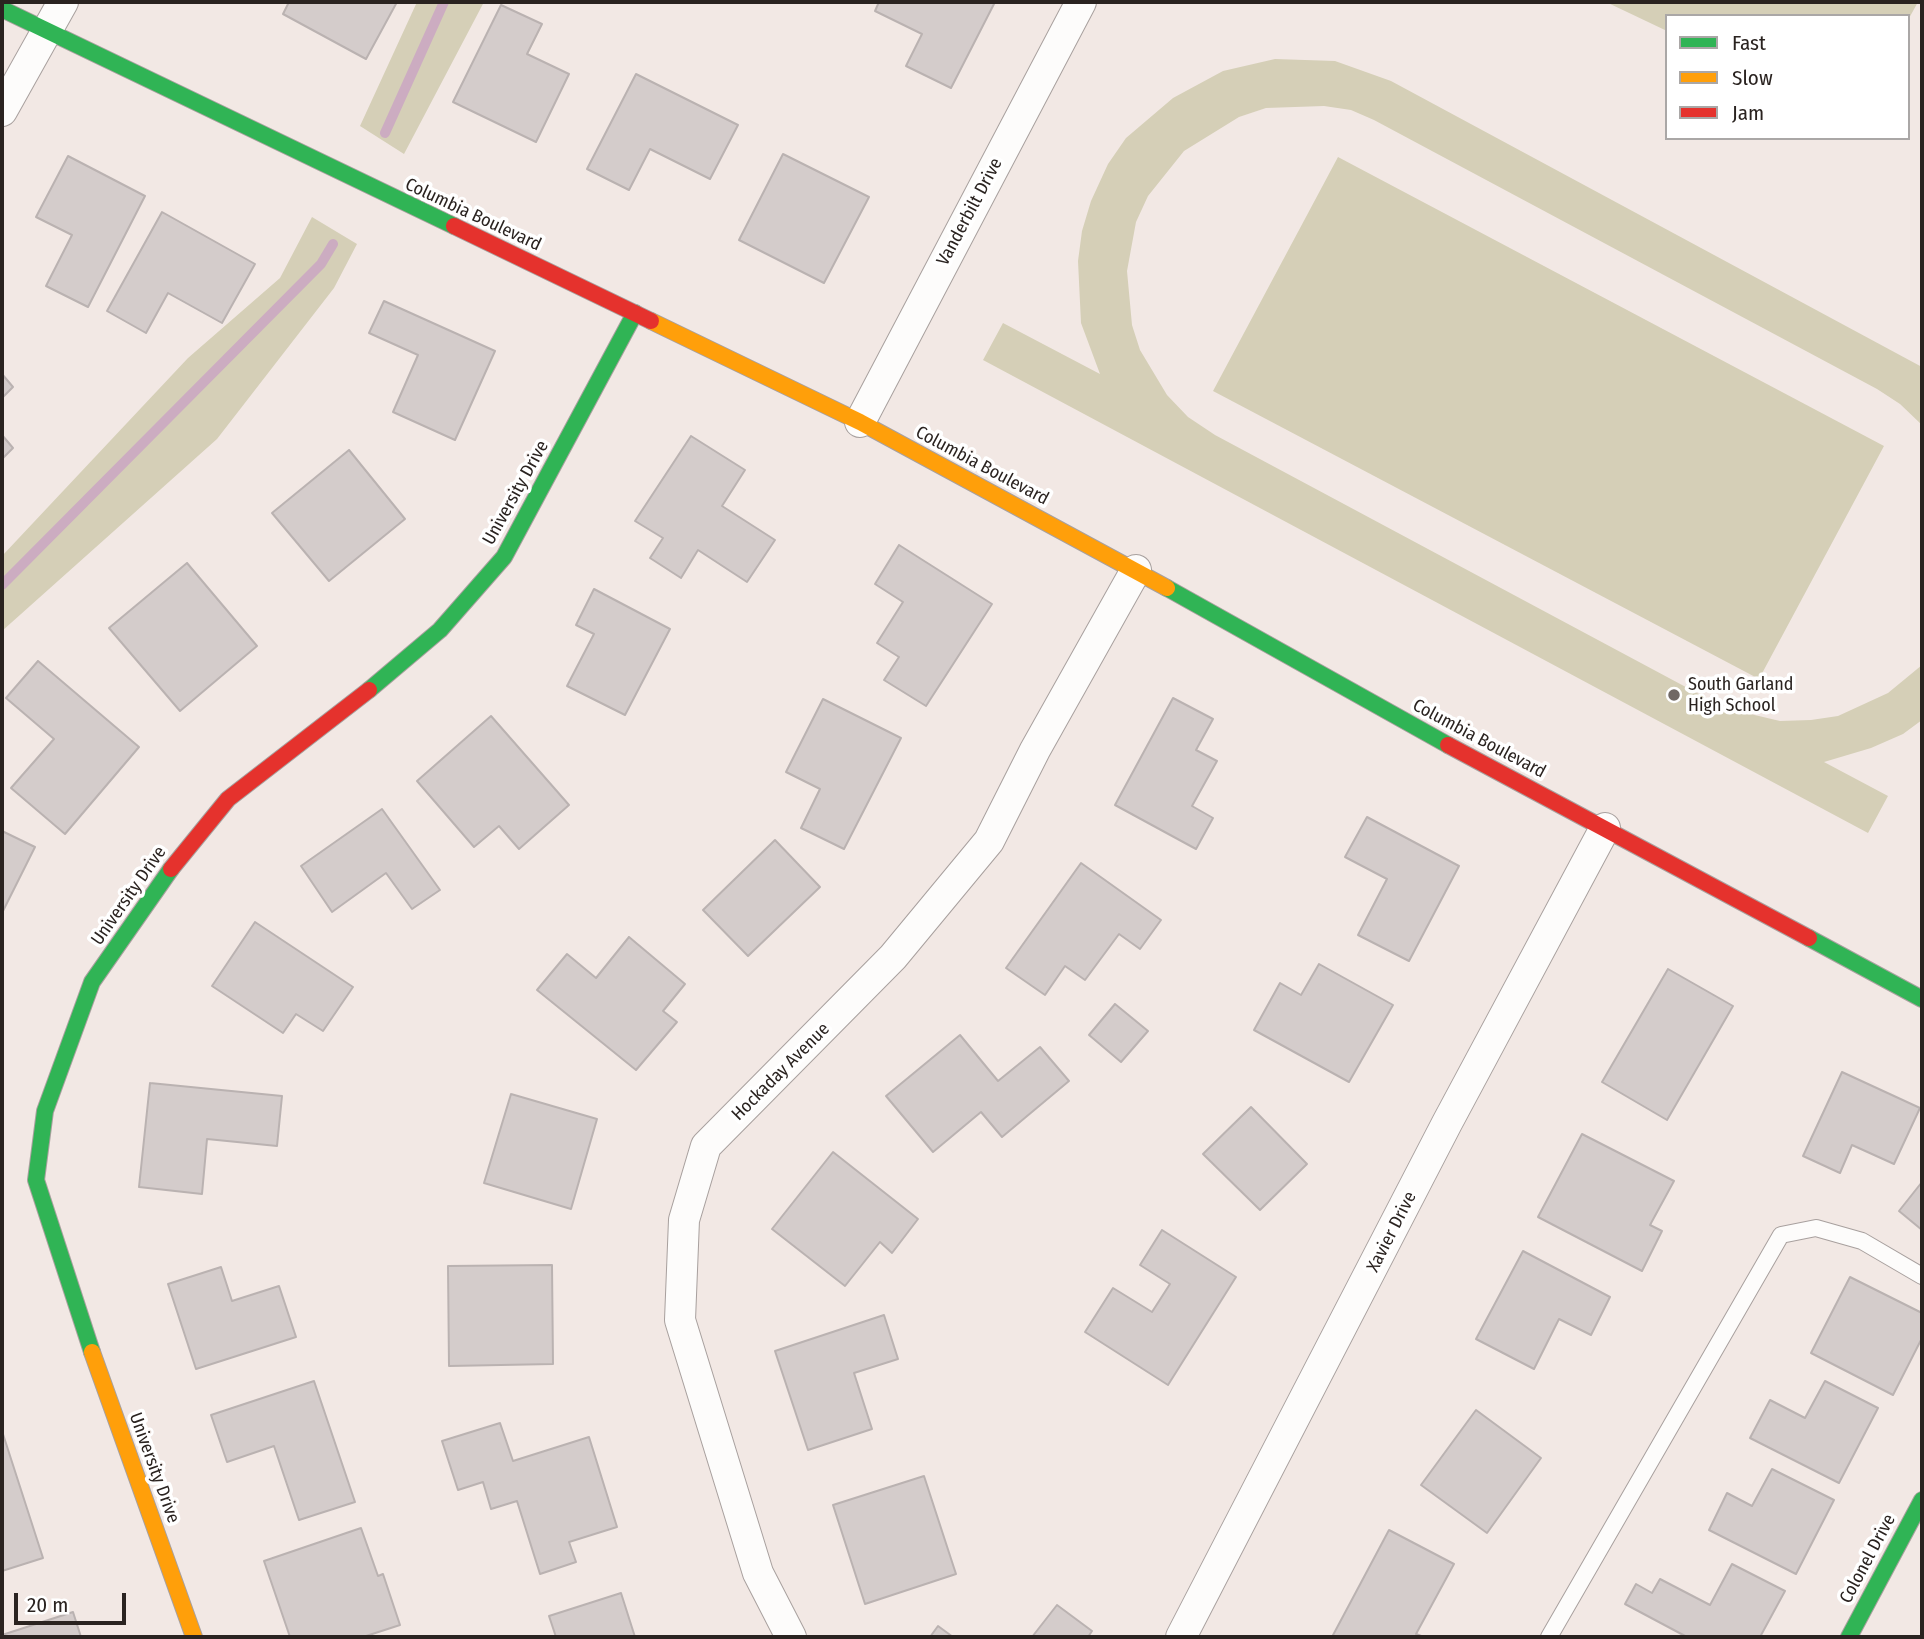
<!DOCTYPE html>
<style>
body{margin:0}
#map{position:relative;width:1924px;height:1639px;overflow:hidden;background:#f2e8e4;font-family:"Fira Sans Condensed",sans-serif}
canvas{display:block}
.frame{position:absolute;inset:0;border:4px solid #2a2320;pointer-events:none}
.legend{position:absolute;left:1665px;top:14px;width:245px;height:126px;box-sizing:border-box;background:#fff;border:2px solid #aaa7a6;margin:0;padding:9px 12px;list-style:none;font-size:21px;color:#2a2320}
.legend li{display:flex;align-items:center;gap:14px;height:35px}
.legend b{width:35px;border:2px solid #aaa7a6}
.scale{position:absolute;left:14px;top:1593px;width:112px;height:32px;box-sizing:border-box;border:4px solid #2a2320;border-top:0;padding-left:9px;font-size:21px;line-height:24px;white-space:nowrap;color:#2a2320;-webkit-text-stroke:5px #fff;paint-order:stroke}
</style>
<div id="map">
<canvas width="1924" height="1639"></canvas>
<div class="frame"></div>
<ul class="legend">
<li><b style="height:9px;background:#30b455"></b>Fast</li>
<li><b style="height:9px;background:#ff9f0a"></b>Slow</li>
<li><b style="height:9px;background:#e5322d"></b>Jam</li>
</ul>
<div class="scale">20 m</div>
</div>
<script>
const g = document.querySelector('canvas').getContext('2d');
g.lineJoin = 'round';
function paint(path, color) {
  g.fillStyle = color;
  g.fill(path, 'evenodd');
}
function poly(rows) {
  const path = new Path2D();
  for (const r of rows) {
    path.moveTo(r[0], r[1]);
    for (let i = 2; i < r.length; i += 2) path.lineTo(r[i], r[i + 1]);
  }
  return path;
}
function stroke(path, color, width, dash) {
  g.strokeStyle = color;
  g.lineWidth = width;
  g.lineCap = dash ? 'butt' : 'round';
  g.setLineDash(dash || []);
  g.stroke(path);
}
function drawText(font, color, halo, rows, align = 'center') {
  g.font = font + ' "Fira Sans Condensed",sans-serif';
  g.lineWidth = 7;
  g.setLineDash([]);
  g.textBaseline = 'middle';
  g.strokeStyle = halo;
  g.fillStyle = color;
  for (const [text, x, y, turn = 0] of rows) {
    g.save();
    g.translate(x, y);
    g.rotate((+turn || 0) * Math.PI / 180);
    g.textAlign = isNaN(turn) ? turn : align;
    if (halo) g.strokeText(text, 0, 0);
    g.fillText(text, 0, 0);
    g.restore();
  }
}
paint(poly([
 [417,2,484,2,404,154,360,126],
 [1606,2,1918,2,1908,20,1908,16,1667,16,1667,31],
 [1275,59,1335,61,1391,81,1922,367,1922,425,1900,404,1877,389,1374,120,1351,110,1324,106,1266,108,1239,117,1184,151,1148,196,1136,222,1127,271,1132,325,1140,350,1167,395,1188,417,1215,435,1725,708,1780,721,1811,720,1838,716,1888,693,1922,665,1922,720,1903,734,1871,748,1824,762,1888,796,1868,833,983,360,1003,323,1100,374,1081,323,1078,261,1082,231,1091,201,1108,164,1126,138,1173,98,1223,71],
 [1338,157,1884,446,1759,679,1213,391],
 [312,217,357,244,334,288,217,439,2,631,2,556,188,358,280,278]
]), '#d5cfb7');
stroke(poly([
 [385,133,444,2],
 [2,585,321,264,333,244]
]), '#ccacc1', 10);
const building = poly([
 [289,2,397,2,366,59,283,14,289,2],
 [879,2,995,2,951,88,906,66,922,34,875,11,879,2],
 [501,5,542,24,527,54,569,74,536,142,453,102,501,5],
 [636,74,738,125,710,179,650,149,629,190,587,169,636,74],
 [783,154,869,197,824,283,739,240,783,154],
 [68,156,145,196,88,307,46,286,72,235,36,217,68,156],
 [162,212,255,264,222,323,168,293,146,333,107,311,162,212],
 [384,301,495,351,455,440,393,412,418,355,369,333,384,301],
 [2,374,13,387,2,398,2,374],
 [2,435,13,448,2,459,2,435],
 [691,436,745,470,722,506,775,540,747,582,698,550,681,578,650,558,663,538,635,521,691,436],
 [349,450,405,519,329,581,272,513,349,450],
 [899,545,992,604,926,706,884,680,899,657,877,643,903,602,875,584,899,545],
 [187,563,257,646,180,711,109,628,187,563],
 [594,589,670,629,625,715,567,686,594,634,576,625,594,589],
 [38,661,139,747,65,834,11,788,54,739,6,698,38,661],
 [1173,698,1213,719,1196,750,1217,761,1192,806,1213,818,1196,849,1115,805,1173,698],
 [823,699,901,738,844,849,801,828,820,789,786,772,823,699],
 [491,716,569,805,519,849,499,826,474,847,417,781,491,716],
 [382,809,440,890,412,909,386,873,332,912,301,866,382,809],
 [1367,817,1459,866,1409,961,1358,935,1387,879,1345,857,1367,817],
 [2,831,35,847,2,913,2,831],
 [775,840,820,887,748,956,703,910,775,840],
 [1081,863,1161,920,1140,949,1119,934,1085,980,1065,966,1045,995,1006,968,1081,863],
 [255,922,353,987,323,1031,296,1014,283,1033,212,986,255,922],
 [629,937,685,984,663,1011,677,1022,636,1070,537,990,567,954,596,978,629,937],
 [1319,964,1393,1005,1349,1082,1254,1030,1280,983,1301,995,1319,964],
 [1668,969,1733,1006,1667,1120,1602,1082,1668,969],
 [1115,1004,1148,1031,1121,1062,1089,1035,1115,1004],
 [960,1035,998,1081,1040,1047,1069,1081,1002,1137,981,1112,933,1152,886,1096,960,1035],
 [1842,1072,1920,1108,1894,1164,1852,1145,1840,1173,1803,1156,1842,1072],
 [150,1083,282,1096,277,1146,207,1139,202,1194,139,1187,150,1083],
 [511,1094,597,1119,571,1209,484,1183,511,1094],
 [1251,1107,1307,1164,1260,1210,1203,1154,1251,1107],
 [1582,1134,1674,1181,1650,1225,1662,1231,1642,1271,1538,1217,1582,1134],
 [833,1152,918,1219,892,1253,880,1242,845,1286,772,1229,833,1152],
 [1922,1182,1922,1230,1899,1211,1922,1182],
 [1162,1230,1236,1277,1168,1385,1085,1332,1113,1288,1152,1312,1170,1284,1140,1265,1162,1230],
 [1523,1251,1610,1297,1591,1335,1559,1319,1534,1369,1476,1339,1523,1251],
 [552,1265,553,1364,449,1366,448,1266,552,1265],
 [221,1267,232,1301,279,1286,296,1337,196,1369,168,1284,221,1267],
 [1850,1277,1922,1313,1922,1338,1893,1395,1811,1353,1850,1277],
 [884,1315,898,1359,854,1373,872,1429,808,1450,775,1351,884,1315],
 [314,1381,355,1502,299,1520,274,1446,227,1462,211,1415,314,1381],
 [1825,1381,1878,1408,1839,1483,1750,1438,1770,1400,1805,1418,1825,1381],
 [1476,1410,1541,1458,1487,1533,1421,1485,1476,1410],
 [500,1423,513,1461,589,1437,617,1527,569,1542,576,1562,540,1574,517,1501,491,1509,483,1482,458,1490,442,1441,500,1423],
 [2,1431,43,1558,2,1571,2,1431],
 [1772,1469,1834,1500,1796,1574,1709,1530,1727,1493,1752,1506,1772,1469],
 [924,1476,956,1574,865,1604,833,1505,924,1476],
 [361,1528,378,1576,383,1574,400,1625,363,1637,290,1637,264,1561,361,1528],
 [1389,1530,1454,1564,1416,1634,1424,1637,1332,1637,1389,1530],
 [1732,1564,1785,1591,1760,1637,1687,1637,1625,1604,1636,1584,1652,1593,1660,1579,1710,1605,1732,1564],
 [621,1593,635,1637,556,1637,549,1616,621,1593],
 [1057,1605,1092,1631,1088,1637,1032,1637,1057,1605],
 [73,1612,81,1637,2,1637,2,1635,73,1612],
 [938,1626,953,1637,930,1637,938,1626]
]);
paint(building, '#d4cccb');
stroke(building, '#bab2b1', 2);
const lane = poly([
 [1549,1637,1781,1235,1816,1228,1862,1241,1922,1276]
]);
const street = poly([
 [2,111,63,2],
 [860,422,1081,2],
 [791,1637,758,1573,680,1320,684,1220,706,1146,893,957,989,841,1035,750,1136,570],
 [1181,1637,1447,1123,1605,828]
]);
const fast = poly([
 [2,9,454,226],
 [1167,588,1448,745],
 [369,690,440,630,504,557,635,313],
 [1809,938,1922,999],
 [92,1352,36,1180,45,1111,92,982,171,869],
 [1849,1637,1922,1500]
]);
const slow = poly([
 [651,321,860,422,1167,588],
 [92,1352,194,1637]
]);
const jam = poly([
 [454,226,651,321],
 [1448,745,1809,938],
 [171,869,228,799,369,690]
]);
stroke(lane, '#a8a09e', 18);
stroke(street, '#a8a09e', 32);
stroke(fast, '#a8a09e', 18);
stroke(slow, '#a8a09e', 18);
stroke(jam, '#a8a09e', 18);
stroke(lane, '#fdfcfb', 16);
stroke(street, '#fdfcfb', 30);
stroke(fast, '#30b455', 16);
stroke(slow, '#ff9f0a', 16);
stroke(jam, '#e5322d', 16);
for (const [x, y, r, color] of [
 [1674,695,7,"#706865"]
]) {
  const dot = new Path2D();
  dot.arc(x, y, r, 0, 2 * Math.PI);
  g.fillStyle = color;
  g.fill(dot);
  stroke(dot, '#fff', 2.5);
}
drawText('18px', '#2a2320', '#fff', [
 ["Vanderbilt Drive",970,212,-62],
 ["Columbia Boulevard",473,215,25],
 ["Columbia Boulevard",982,466,28],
 ["University Drive",516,493,-61],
 ["Columbia Boulevard",1479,739,28],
 ["University Drive",129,896,-55],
 ["Hockaday Avenue",781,1072,-45],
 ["Xavier Drive",1392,1232,-63],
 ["University Drive",154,1468,70],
 ["Colonel Drive",1868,1559,-62]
]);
drawText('18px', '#2a2320', '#fff', [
 ["South Garland",1688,685],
 ["High School",1688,706]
], 'left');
</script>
